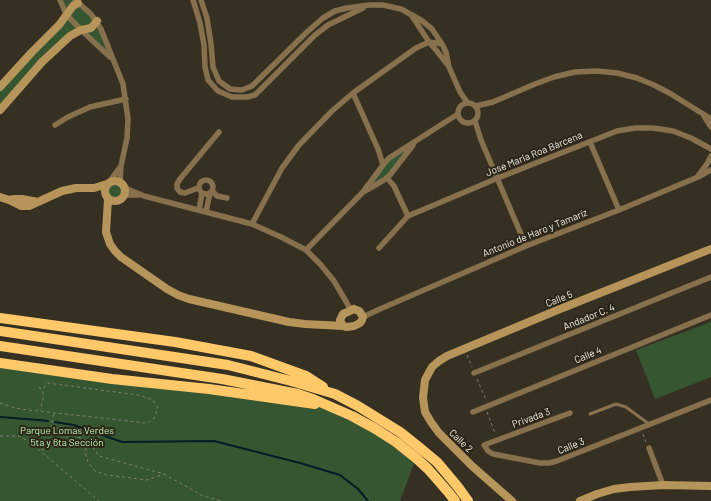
<!DOCTYPE html>
<meta charset="utf-8">
<style>
body{margin:0}
canvas{display:block;background:#363023}
</style>
<canvas width="711" height="501"></canvas>
<script>
const g = document.querySelector('canvas').getContext('2d');
g.lineJoin = 'round';
function paint(path, color) {
  g.fillStyle = color;
  g.fill(path, 'evenodd');
}
function poly(rows) {
  const path = new Path2D();
  for (const r of rows) {
    if (r.length === 3) {
      path.moveTo(r[0] + r[2], r[1]);
      path.arc(r[0], r[1], r[2], 0, 2 * Math.PI);
      continue;
    }
    path.moveTo(r[0], r[1]);
    for (let i = 2; i < r.length; i += 2) path.lineTo(r[i], r[i + 1]);
  }
  return path;
}
function stroke(path, color, width, dash) {
  g.strokeStyle = color;
  g.lineWidth = width;
  g.lineCap = dash ? 'butt' : 'round';
  g.setLineDash(dash || []);
  g.stroke(path);
}
function drawText(font, color, halo, rows, align = 'center') {
  g.font = font + ' Barlow,sans-serif';
  g.lineWidth = 4;
  g.setLineDash([]);
  g.textBaseline = 'middle';
  g.strokeStyle = halo;
  g.fillStyle = color;
  for (const [text, x, y, turn = 0] of rows) {
    g.save();
    g.translate(x, y);
    g.rotate((+turn || 0) * Math.PI / 180);
    g.textAlign = isNaN(turn) ? turn : align;
    if (halo) g.strokeText(text, 0, 0);
    g.fillText(text, 0, 0);
    g.restore();
  }
}
paint(poly([
 [60,0,75,0,97,21,112,58,81,30,70,36,0,110,0,87,66,14],
 [417,140,393,171,363,192,383,165],
 [115,191,10],
 [711,322,711,377,655,399,636,350],
 [0,363,330,406,416,458,400,501,0,501]
]), '#365632');
stroke(poly([
 [0,417,39,420,48,421],
 [55,422,74,425,122,442,214,441,300,463,340,475,358,489,368,501]
]), '#001d28', 2);
stroke(poly([
 [467,355,472,367],
 [477,379,486,400],
 [39,387,43,391,43,399,40,410],
 [0,403,15,408,29,410,146,423,148,423,154,418,158,408,153,400,138,395,48,383,45,386,43,391],
 [487,412,495,433],
 [54,414,51,426,88,441,99,456,164,474,203,496,222,501],
 [643,434,646,442],
 [0,436,19,436,28,441,38,449,99,501],
 [88,442,85,452,88,462,95,471,107,475,147,480,164,474],
 [41,450,62,444,70,434]
]), '#847e73', 1, [3, 3]);
stroke(poly([
 [590,414,616,404,626,407,649,424]
]), '#87714d', 3);
stroke(poly([
 [60,0,66,14,81,30,110,57],
 [75,0,91,14,101,29,123,84,128,119,127,138,121,166,120,182],
 [193,0,200,23,204,45,205,67,208,80,218,91,232,97,247,97,255,95,315,35,328,25,363,8],
 [201,0,207,18,211,44,213,67,219,81,230,89,242,90,252,86,307,32,323,18,335,11,347,8,369,5,383,5,401,9,421,20,432,29,442,44,446,52,449,67,460,92,467,102],
 [412,16,429,42,436,50,447,64],
 [353,93,378,149,383,165],
 [468,113,10],
 [476,106,493,102,535,84,554,77,575,72,597,71,617,73,637,78,654,85,671,94,711,119],
 [704,116,711,127],
 [475,121,481,140,526,246],
 [55,125,68,117,90,107,126,99],
 [590,142,619,210],
 [698,176,707,164,711,156],
 [387,178,394,186,408,216],
 [206,187,7],
 [110,181,121,166],
 [125,188,144,196,252,224,281,237,306,250,321,265,334,281,351,310],
 [198,188,185,193,180,192,177,188,177,184,180,179,219,132],
 [212,191,217,196,227,198],
 [365,191,384,180,390,175,413,145],
 [124,195,139,195],
 [199,210,202,193],
 [206,212,210,193],
 [252,224,282,168,299,145,332,111,353,93,416,48,429,42,442,44],
 [379,248,408,216,498,178,617,131,635,128,653,128,673,131,691,138,711,149],
 [306,250,363,192,383,165,389,158,458,114],
 [363,317,380,309,526,246,619,210,698,177,711,170],
 [474,373,711,277],
 [473,412,711,315],
 [570,413,484,445,488,451,493,454,540,463,549,463,557,461,711,400],
 [649,448,663,485]
]), '#87714d', 5.5);
stroke(poly([
 [0,87,32,52,59,25,73,6,78,3],
 [0,110,42,62,70,36,81,30,91,28,97,21],
 [115,191,10],
 [0,197,9,200,21,206,29,206,62,191,76,188,94,188,107,184],
 [108,199,106,232,110,244,115,251,121,257,167,289,178,295,189,299,289,322,305,324,343,326],
 [9,200,14,199,22,199,38,202],
 [354,309,359,311,362,315,363,317,362,320,360,323,354,326,346,327,343,326,340,320,343,314,354,309],
 [512,501,472,466,439,433,431,422,425,412,423,398,425,380,432,367,439,361,447,356,560,309,711,249],
 [580,501,597,494,614,489,630,487,663,485,711,486]
]), '#b79459', 8);
stroke(poly([
 [0,318,175,342,251,356,306,376,323,387],
 [0,331,228,365,291,381,335,394,358,406,400,432,420,448,437,462,458,487,468,501],
 [0,346,222,379,298,394,313,399,352,416,374,428,396,442,416,458,428,469,449,493,455,501],
 [0,363,112,379,209,389,315,404]
]), '#ffc868', 10);
drawText('10px', '#f4f0e7', '#2c2619', [
 ["Jose Maria Roa Bàrcena",534,154,-22],
 ["Antonio de Haro y Tamaríz",535,233,-22],
 ["Calle 5",559,299,-22],
 ["Andador C. 4",589,317,-22],
 ["Calle 4",588,355,-22],
 ["Privada 3",531,418,-20],
 ["Calle 2",461,441,44],
 ["Calle 3",571,446,-22]
]);
drawText('10px', '#bff6b8', '#2c2619', [
 ["Parque Lomas Verdes",67,431],
 ["5ta y 6ta Sección",67,443]
]);
</script>
